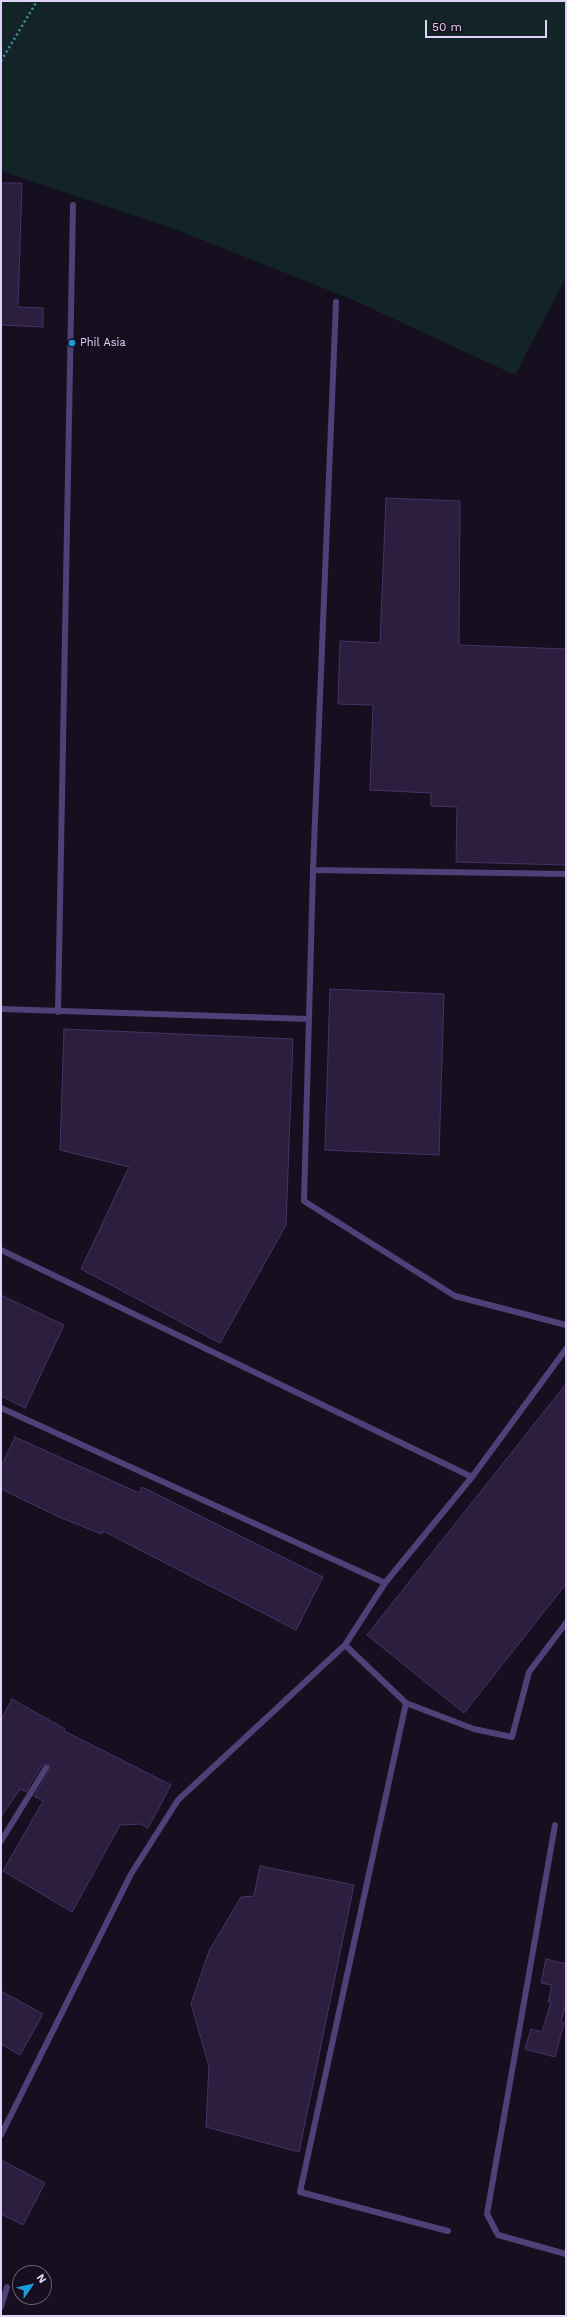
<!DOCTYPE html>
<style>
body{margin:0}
#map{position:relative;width:567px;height:2317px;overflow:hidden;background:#160f1f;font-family:"Work Sans",sans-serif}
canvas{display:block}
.frame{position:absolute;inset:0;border:2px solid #e0d3fa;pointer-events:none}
.north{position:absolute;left:12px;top:2265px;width:40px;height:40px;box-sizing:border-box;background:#160f1f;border:1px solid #675d77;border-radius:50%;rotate:56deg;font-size:11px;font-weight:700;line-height:16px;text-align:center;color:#e0d3fa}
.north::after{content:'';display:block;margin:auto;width:14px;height:18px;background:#1b9cdd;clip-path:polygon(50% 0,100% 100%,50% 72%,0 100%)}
.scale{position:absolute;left:425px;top:20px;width:122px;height:18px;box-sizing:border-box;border:2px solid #e0d3fa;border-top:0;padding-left:5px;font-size:12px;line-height:14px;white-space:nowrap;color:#e0d3fa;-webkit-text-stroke:3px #160f1f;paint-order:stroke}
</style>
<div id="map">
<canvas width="567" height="2317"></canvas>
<div class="frame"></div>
<div class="north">N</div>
<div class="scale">50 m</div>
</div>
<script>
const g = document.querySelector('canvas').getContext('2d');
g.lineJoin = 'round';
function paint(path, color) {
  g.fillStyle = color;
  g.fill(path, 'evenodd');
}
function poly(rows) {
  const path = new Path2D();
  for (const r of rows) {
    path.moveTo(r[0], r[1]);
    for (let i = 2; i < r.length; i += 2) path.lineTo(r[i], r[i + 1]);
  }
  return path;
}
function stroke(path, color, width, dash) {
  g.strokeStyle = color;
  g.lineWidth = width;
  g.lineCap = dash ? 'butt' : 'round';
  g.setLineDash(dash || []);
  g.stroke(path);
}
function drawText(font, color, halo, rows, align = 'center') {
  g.font = font + ' "Work Sans",sans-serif';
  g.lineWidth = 3.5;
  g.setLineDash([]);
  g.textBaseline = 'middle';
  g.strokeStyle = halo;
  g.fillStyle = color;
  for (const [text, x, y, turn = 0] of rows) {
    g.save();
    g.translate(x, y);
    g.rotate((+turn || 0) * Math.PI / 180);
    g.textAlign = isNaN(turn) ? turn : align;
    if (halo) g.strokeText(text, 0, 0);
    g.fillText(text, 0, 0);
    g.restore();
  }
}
paint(poly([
 [1,1,566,1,566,277,515,375,351,299,175,229,1,171]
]), '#132428');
const building = poly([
 [1,183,22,183,18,307,43,308,43,327,1,325,1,183],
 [386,498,460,501,459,645,566,649,566,865,456,862,457,807,431,806,431,793,370,790,373,705,338,704,340,641,380,643,386,498],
 [330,989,444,994,439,1155,325,1150,330,989],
 [64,1029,293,1039,286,1225,220,1343,81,1269,129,1167,60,1150,64,1029],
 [1,1295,64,1325,25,1408,1,1396,1,1295],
 [566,1384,566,1584,464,1713,367,1635,566,1384],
 [15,1437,139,1493,142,1487,323,1577,296,1630,103,1531,102,1534,61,1518,1,1489,1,1467,15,1437],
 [12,1699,65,1729,64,1731,171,1785,148,1828,140,1824,120,1825,72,1912,3,1871,43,1801,34,1796,50,1769,48,1764,42,1765,26,1792,20,1789,1,1817,1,1720,12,1699],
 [260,1866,354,1885,299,2152,206,2127,209,2066,191,2004,209,1951,241,1897,254,1896,260,1866],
 [546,1959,566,1964,566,2003,561,2022,564,2023,555,2057,525,2049,531,2029,542,2032,551,2002,548,2002,552,1985,541,1983,546,1959],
 [1,1991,43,2014,20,2055,1,2044,1,1991],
 [1,2160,45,2183,23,2225,1,2214,1,2160]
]);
paint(building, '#2c1e3e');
stroke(building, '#493267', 1);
stroke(poly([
 [1,61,37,1]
]), '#3c92a4', 2.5, [2, 3]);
stroke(poly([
 [336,302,313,870,304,1201,455,1296,566,1325],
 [313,870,566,874],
 [1,1009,309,1019],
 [58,1012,73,205],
 [1,1250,472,1477],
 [1,1408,385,1583],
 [345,1645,406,1703,474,1729,512,1737,529,1672,566,1623],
 [406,1703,300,2192,448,2231],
 [555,1825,487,2214,498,2235,566,2254],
 [1,1841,46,1768],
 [1,2135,131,1874,178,1800,345,1645,385,1583,472,1477,566,1349],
 [1,2307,7,2287]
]), '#4f4078', 6);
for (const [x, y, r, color] of [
 [72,343,4,"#1b9cdd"]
]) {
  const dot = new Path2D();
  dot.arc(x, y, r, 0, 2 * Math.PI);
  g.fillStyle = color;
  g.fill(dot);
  stroke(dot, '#160f1f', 1.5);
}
drawText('11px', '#e0d3fa', '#160f1f', [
 ["Phil Asia",80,343]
], 'left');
</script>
